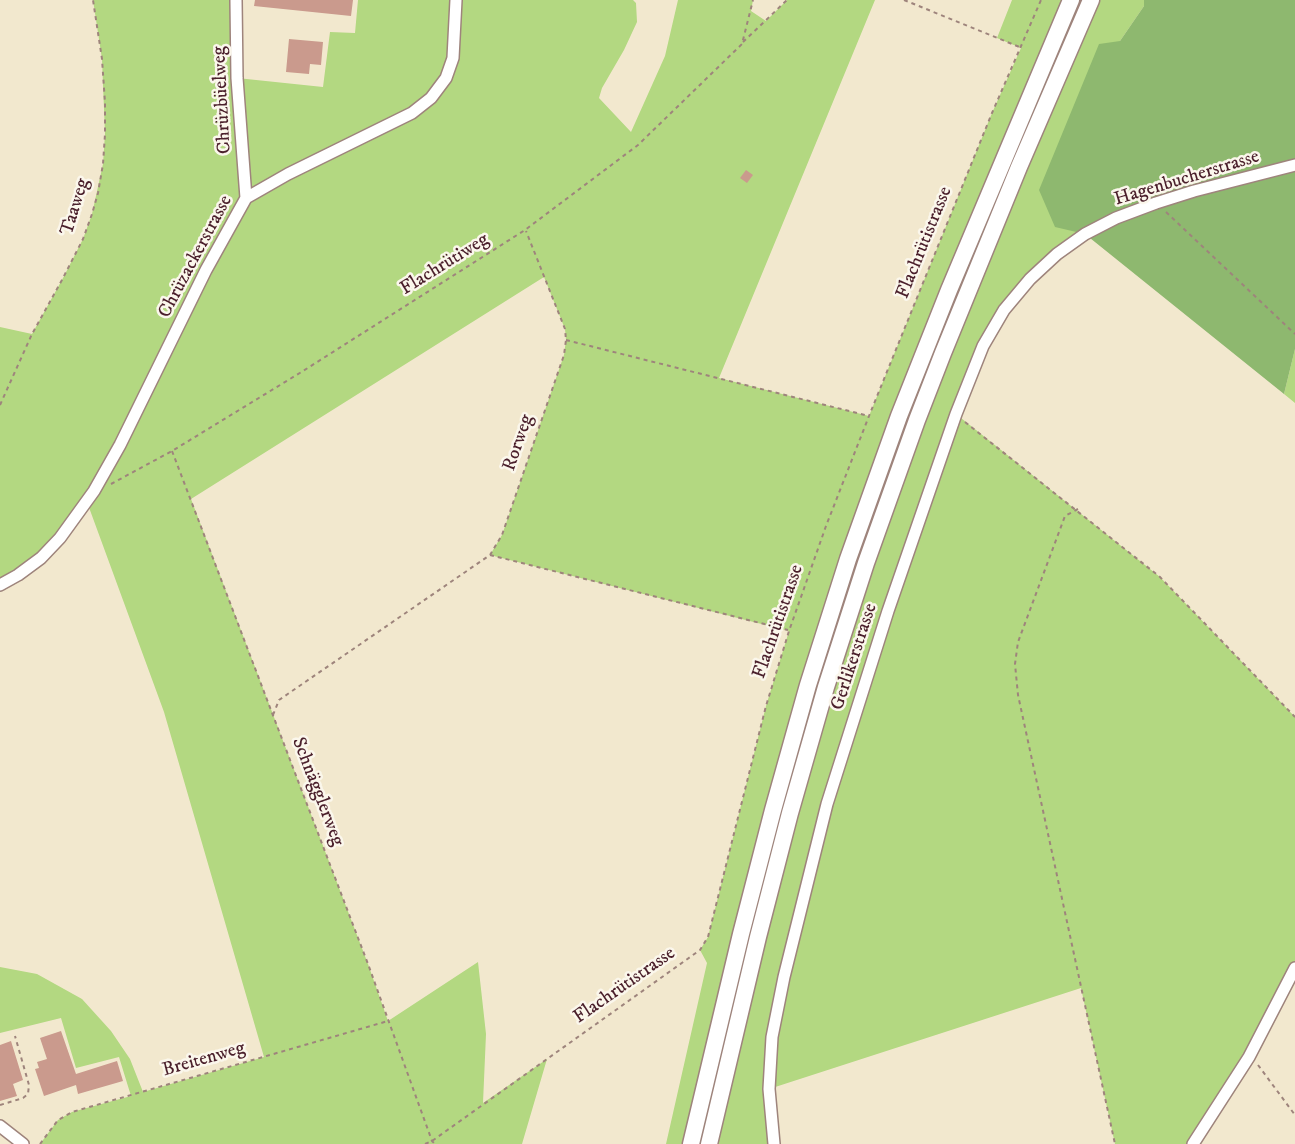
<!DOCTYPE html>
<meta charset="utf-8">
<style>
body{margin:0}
canvas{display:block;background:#f2e8ce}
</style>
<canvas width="1295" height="1144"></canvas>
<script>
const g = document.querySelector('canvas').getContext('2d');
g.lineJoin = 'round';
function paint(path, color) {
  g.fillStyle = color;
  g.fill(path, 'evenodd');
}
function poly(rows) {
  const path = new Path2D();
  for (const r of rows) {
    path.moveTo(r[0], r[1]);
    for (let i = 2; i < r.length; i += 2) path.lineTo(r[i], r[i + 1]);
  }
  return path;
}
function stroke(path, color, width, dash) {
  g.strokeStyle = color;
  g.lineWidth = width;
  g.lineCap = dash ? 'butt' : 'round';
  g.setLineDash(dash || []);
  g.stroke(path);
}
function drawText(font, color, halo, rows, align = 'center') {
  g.font = font + ' "IM FELL DW Pica",serif';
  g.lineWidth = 5;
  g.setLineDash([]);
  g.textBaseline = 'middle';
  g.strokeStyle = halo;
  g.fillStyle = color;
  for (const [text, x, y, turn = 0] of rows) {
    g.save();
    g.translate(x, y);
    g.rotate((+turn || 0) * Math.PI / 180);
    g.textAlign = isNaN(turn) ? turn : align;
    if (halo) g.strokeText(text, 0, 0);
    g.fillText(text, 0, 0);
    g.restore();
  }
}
paint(poly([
 [93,0,236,0,237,78,323,87,330,32,355,33,358,0,633,0,636,3,637,22,624,50,602,88,599,98,631,132,665,56,678,0,753,0,751,11,766,21,787,0,875,0,719,378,869,416,992,113,1021,48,997,38,1012,0,1144,0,1144,6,1120,41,1085,234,1004,310,956,414,1160,577,1295,717,1295,968,1193,1144,1115,1144,1081,988,769,1089,774,1144,666,1144,707,963,700,950,708,937,766,706,789,631,490,555,502,535,564,355,566,340,565,329,544,277,191,499,368,964,388,1021,478,962,486,1034,483,1103,547,1059,522,1144,40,1144,58,1120,72,1112,131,1096,119,1057,76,1068,61,1018,0,1033,0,967,37,974,82,999,111,1031,130,1059,143,1092,264,1057,164,712,87,502,60,538,0,585,0,327,32,334,63,278,83,239,92,214,103,164,105,134,102,59],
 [1295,349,1295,403,1284,394]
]), '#b3d881');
paint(poly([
 [1144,0,1295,0,1295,349,1284,394,1085,234,1055,227,1039,190,1099,44,1120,41,1144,6]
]), '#8eb86f');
paint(poly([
 [255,0,353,0,351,16,254,6],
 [289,39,323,42,321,65,310,64,309,74,286,72],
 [746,170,753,175,747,183,740,178],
 [61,1031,76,1074,117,1061,123,1081,78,1094,76,1085,44,1096,35,1069,39,1068,37,1062,47,1059,40,1038],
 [11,1041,23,1080,13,1084,17,1096,0,1101,0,1045]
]), '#ca9a8d');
const minor = poly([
 [236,0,237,78,246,198],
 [0,585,18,575,41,558,60,538,94,491,120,445,206,270,246,198,288,174,412,113,431,98,446,78,453,58,456,0],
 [0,1126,23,1144],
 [774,1144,769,1089,772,1037,784,977,827,804,888,611,956,414,983,346,1004,310,1030,279,1057,254,1085,234,1116,218,1156,203,1194,191,1295,165],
 [1193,1144,1249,1057,1295,968]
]);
const highway = poly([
 [691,1144,741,934,773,810,808,685,848,559,899,416,949,290,1071,0],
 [709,1144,758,937,790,813,826,687,866,563,917,420,943,353,1019,167,1091,0]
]);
stroke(minor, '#9e847c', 14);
stroke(highway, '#9e847c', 19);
stroke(poly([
 [904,0,1022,48],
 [743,42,787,0],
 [1166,212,1295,334],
 [566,340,869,416],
 [0,405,32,334,63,278,83,239,92,214,98,193,103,164,105,134,105,103,102,59,93,0],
 [965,422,1160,577,1295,717],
 [172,451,368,964,432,1141,435,1144],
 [111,484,172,451,303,371,525,230,638,145,742,44,753,0],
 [1078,509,1065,516,1018,642,1015,664,1018,695,1115,1144],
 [490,555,788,630],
 [273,715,279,700,490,555,502,535,564,355,566,340,565,329,526,231],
 [1258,1065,1295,1115],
 [0,1105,23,1098,28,1094,29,1085,15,1036],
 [40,1144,58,1120,72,1112,388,1021],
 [425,1144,432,1141,700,950,708,937,766,706,789,631,826,526,869,416,992,113,1041,0]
]), '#9e847c', 2, [4, 4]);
stroke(minor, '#fff', 11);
stroke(highway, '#fff', 16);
drawText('19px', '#4a1f2b', '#fbf7ec', [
 ["Chrüzbüelweg",223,100,-93],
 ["Hagenbucherstrasse",1187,179,-17],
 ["Taaweg",76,207,-73],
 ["Flachrütistrasse",925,243,-68],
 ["Chrüzackerstrasse",196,257,-62],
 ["Flachrütiweg",445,265,-32],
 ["Rorweg",519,443,-71],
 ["Flachrütistrasse",779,622,-71],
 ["Gerlikerstrasse",855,657,-72],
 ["Schnägglerweg",317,792,69],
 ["Flachrütistrasse",625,986,-35],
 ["Breitenweg",204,1060,-16]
]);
</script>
